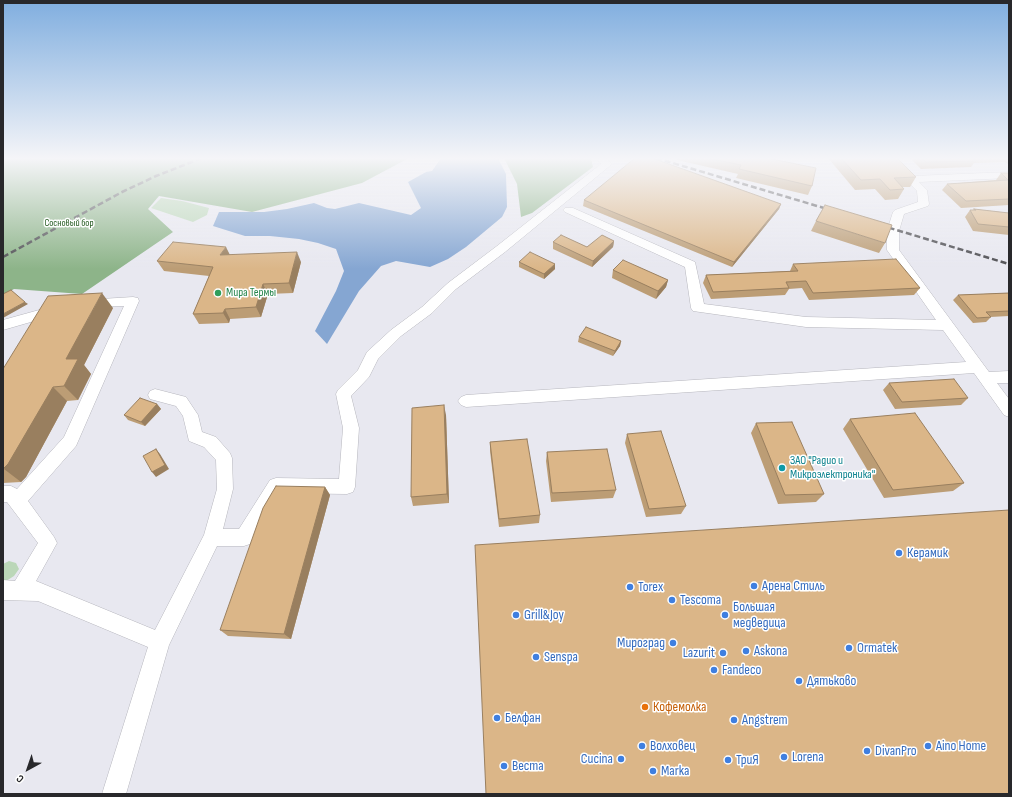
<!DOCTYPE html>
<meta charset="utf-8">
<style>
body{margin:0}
#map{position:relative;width:1012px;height:797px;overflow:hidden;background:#e8e8f0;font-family:"Sofia Sans Condensed",sans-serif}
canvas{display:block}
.frame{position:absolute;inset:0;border:4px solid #28282b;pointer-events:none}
.north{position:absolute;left:8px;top:749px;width:40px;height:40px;-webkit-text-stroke:3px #fff;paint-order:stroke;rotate:220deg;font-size:11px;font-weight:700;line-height:16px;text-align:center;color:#28282b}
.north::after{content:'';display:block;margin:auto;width:14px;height:18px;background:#28282b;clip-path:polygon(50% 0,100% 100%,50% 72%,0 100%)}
</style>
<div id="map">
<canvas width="1012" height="797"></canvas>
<div class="frame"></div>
<div class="north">С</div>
</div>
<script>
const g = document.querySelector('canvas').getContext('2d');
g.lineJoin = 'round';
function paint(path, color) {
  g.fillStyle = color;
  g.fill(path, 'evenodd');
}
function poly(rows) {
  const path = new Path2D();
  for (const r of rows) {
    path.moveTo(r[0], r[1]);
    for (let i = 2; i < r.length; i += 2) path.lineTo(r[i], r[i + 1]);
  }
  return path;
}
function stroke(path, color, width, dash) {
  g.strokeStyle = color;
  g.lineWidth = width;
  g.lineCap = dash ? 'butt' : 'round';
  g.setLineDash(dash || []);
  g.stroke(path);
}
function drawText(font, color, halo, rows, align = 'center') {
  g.font = font + ' "Sofia Sans Condensed",sans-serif';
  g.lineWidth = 3;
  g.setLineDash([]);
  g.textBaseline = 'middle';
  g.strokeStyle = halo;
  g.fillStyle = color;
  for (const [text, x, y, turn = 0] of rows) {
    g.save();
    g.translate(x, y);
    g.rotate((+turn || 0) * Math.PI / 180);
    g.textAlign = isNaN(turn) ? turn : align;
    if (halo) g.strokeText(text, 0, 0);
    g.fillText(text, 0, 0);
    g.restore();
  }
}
paint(poly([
 [161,198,182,201,209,208,207,215,193,222,151,208],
 [9,561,16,563,19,569,14,576,3,583,3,564]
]), '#bbd7b8');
paint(poly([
 [3,158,409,158,362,183,252,212,159,196,148,209,173,232,82,294,14,289,3,295],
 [504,158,591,158,593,167,532,213,521,217,517,184]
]), '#8db489');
paint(poly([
 [441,158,498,158,506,174,507,207,502,217,466,247,448,259,430,267,396,261,381,266,359,291,327,344,315,331,336,291,344,271,336,249,318,243,299,239,270,236,245,236,213,226,219,212,264,212,287,209,314,203,327,208,335,209,359,203,411,215,421,208,408,182,426,172,432,171]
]), '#85a6d2');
const minor = poly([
 [596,158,606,158,612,164,505,252,456,289,432,313,401,336,378,359,369,377,351,396,359,428,355,487,353,492,347,494,281,493,250,544,244,546,217,546,169,645,126,794,102,794,148,647,38,601,3,600,3,580,15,581,38,543,7,502,3,502,3,486,11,486,17,489,64,437,124,306,90,307,85,306,84,303,85,300,133,297,138,298,139,301,76,446,28,501,54,537,57,543,36,581,155,630,204,535,217,489,216,460,204,447,189,441,183,416,176,406,150,399,148,395,150,391,155,389,186,397,198,415,202,432,216,437,230,453,232,458,233,489,223,529,239,529,270,480,276,478,339,479,343,428,336,394,338,390,358,370,367,352,391,330,422,307,448,283,497,246,601,164,596,158],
 [884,158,894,158,913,176,1009,172,1009,178,919,182,927,190,929,204,928,206,904,214,899,231,899,250,989,372,1009,371,1009,383,997,383,1009,399,1009,417,1004,415,974,373,466,407,461,405,458,401,461,397,466,395,966,362,943,330,806,327,693,311,691,308,685,267,565,212,563,210,565,208,573,208,695,262,704,304,806,317,936,320,887,250,887,231,893,212,895,210,918,202,917,191,884,158],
 [50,307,55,309,57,312,55,315,3,330,3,320,50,307]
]);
stroke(minor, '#b6b6bd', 1);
paint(minor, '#fff');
stroke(poly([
 [656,158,834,211],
 [880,225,1009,264],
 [3,257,122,192,156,176,202,158]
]), '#4c4c50', 2.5, [6, 3]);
paint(poly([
 [678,158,767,158,812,186,808,195,736,178,738,174,677,160],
 [828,158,897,158,916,177,910,187,902,187,904,189,898,199,885,200,875,189,855,190],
 [910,158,1009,158,1009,165,1005,162,974,163,971,167,921,169],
 [1001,173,1009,173,1009,205,961,208,942,190,947,184,996,180],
 [584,200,781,204,779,209,732,267,583,206],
 [974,209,1009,213,1009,235,973,231,965,217,970,210,973,210],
 [816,221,885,243,879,253,811,231],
 [614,241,613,247,592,267,553,249,553,242,587,247],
 [230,255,301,262,293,293,268,294,261,317,230,319,229,323,199,324,193,314,209,276,164,271,157,261],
 [519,262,555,269,544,279,519,267],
 [793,264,920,288,914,295,809,300,802,288,789,289,785,295,711,299,703,283,706,275,790,271],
 [613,270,668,280,666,287,656,299,612,278],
 [1009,293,1009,316,990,317,991,317,986,322,973,323,953,300,958,295],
 [113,308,84,365,91,374,78,400,67,401,26,477,21,482,3,483,3,369],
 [579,337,621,341,620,346,613,356,578,342],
 [889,383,968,398,961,405,895,409,883,390],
 [157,404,161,409,145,426,128,420,124,415],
 [446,415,449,503,413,506,411,497],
 [850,419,964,483,953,491,884,498,843,429],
 [756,423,824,494,816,502,778,504,751,433],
 [627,434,686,506,681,514,646,517,625,443],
 [490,442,540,515,539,523,499,527,490,451],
 [547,452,616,490,613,498,551,502,546,461],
 [325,487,330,495,291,639,228,636,220,630]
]), '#bc9d75');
paint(poly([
 [781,204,779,209,732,267,734,262],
 [614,241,613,247,592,267,593,261],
 [226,247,231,257,220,255],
 [297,252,301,262,293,293,289,283],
 [555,264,555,269,544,279,544,274],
 [668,280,666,287,656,299,658,291],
 [263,284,268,294,261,317,256,307],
 [102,293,113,308,84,365,91,374,78,400,64,386,66,359],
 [25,302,28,304,3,318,3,314],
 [225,309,230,319,229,323,223,313],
 [621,341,620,346,613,356,615,351],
 [53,387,67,401,26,477,21,482,4,469],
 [157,404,161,409,145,426,141,422],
 [444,405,446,415,449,503,447,494],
 [156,449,160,454,169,469,156,477,152,472],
 [325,487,330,495,291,639,284,634]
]), '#997f5f');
const building = poly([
 [635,158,652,158,781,204,734,262,584,200,635,158],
 [708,158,767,158,816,168,812,186,739,169,741,165,708,158],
 [841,158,897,158,916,177,894,178,904,189,890,190,880,179,861,180,841,158],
 [921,158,972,158,976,161,926,162,921,158],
 [1001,173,1009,173,1009,199,966,201,947,184,1008,180,1001,173],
 [825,205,892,225,885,243,816,221,825,205],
 [974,209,1009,213,1009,227,978,224,970,210,976,210,974,209],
 [561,235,587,247,602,235,614,241,593,261,553,242,561,235],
 [173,242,226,247,220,255,297,252,289,283,263,284,256,307,225,309,223,313,193,314,213,267,157,261,173,242],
 [530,252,555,264,544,274,519,262,530,252],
 [896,259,920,288,813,293,806,281,786,282,789,288,713,292,706,275,798,271,793,264,896,259],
 [623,260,668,280,658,291,613,270,623,260],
 [11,290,25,302,3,314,3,294,11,290],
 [102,293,66,359,78,359,64,386,53,387,8,464,3,469,3,369,48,296,102,293],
 [1009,293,1009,311,986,312,991,317,977,318,958,295,1009,293],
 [586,327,621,341,615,351,579,337,586,327],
 [954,379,968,398,902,402,889,383,954,379],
 [140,398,157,404,141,422,124,415,140,398],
 [444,405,447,494,411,497,412,408,444,405],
 [915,413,964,483,893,490,850,419,915,413],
 [792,422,824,494,785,495,756,423,792,422],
 [661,431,686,506,649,509,627,434,661,431],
 [527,439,540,515,499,519,490,442,527,439],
 [156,449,165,465,152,472,143,456,156,449],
 [607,449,616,490,552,493,547,452,607,449],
 [276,486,325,487,284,634,220,630,263,508,276,486],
 [1009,510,1009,794,486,794,475,545,1009,510]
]);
paint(building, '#dbb688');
stroke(building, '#997f5f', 1);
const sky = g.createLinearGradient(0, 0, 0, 269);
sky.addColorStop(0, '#80aedf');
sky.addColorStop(0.59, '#f5f5f8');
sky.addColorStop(1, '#f5f5f800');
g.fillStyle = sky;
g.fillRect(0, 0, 1012, 269);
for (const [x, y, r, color] of [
 [218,293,4,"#2e9e5b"],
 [782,468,4,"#0f9aa8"],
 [899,553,4,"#3f7fe0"],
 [754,586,4,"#3f7fe0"],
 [630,587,4,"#3f7fe0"],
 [672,600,4,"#3f7fe0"],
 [516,615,4,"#3f7fe0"],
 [725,615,4,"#3f7fe0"],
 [673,643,4,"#3f7fe0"],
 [849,648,4,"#3f7fe0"],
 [746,651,4,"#3f7fe0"],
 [723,653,4,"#3f7fe0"],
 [536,657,4,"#3f7fe0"],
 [714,670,4,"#3f7fe0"],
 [799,681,4,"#3f7fe0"],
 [645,707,4,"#e8710a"],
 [497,718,4,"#3f7fe0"],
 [734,720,4,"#3f7fe0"],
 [642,746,4,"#3f7fe0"],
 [928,746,4,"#3f7fe0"],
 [867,751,4,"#3f7fe0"],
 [784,757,4,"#3f7fe0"],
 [621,759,4,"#3f7fe0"],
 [728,760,4,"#3f7fe0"],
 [504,766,4,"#3f7fe0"],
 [653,771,4,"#3f7fe0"]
]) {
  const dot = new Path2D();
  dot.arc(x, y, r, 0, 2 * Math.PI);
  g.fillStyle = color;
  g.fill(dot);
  stroke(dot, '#fff', 1.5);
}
drawText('10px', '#245920', '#fff', [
 ["Сосновый бор",69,223]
]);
drawText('12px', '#27864d', '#fff', [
 ["Мира Термы",226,293]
], 'left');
drawText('12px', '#0d838f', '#fff', [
 ["ЗАО \"Радио и",790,461],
 ["Микроэлектроника\"",790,475]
], 'left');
drawText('14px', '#366cbe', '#fff', [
 ["Керамик",907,553],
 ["Арена Стиль",762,586],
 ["Torex",638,587],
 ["Tescoma",680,600],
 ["Большая",733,607],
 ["медведица",733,623],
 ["Grill&Joy",524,615],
 ["Мироград",665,643,"right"],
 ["Ormatek",857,648],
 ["Askona",754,651],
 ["Lazurit",715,653,"right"],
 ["Senspa",544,657],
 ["Fandeco",722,670],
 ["Дятьково",807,681],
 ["Белфан",505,718],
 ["Angstrem",742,720],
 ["Волховец",650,746],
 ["Aino Home",936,746],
 ["DivanPro",875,751],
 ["Lorena",792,757],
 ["Cucina",613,759,"right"],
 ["ТриЯ",736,760],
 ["Веста",512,766],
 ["Marka",661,771]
], 'left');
drawText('14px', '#c56008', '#fff', [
 ["Кофемолка",653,707]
], 'left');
</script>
